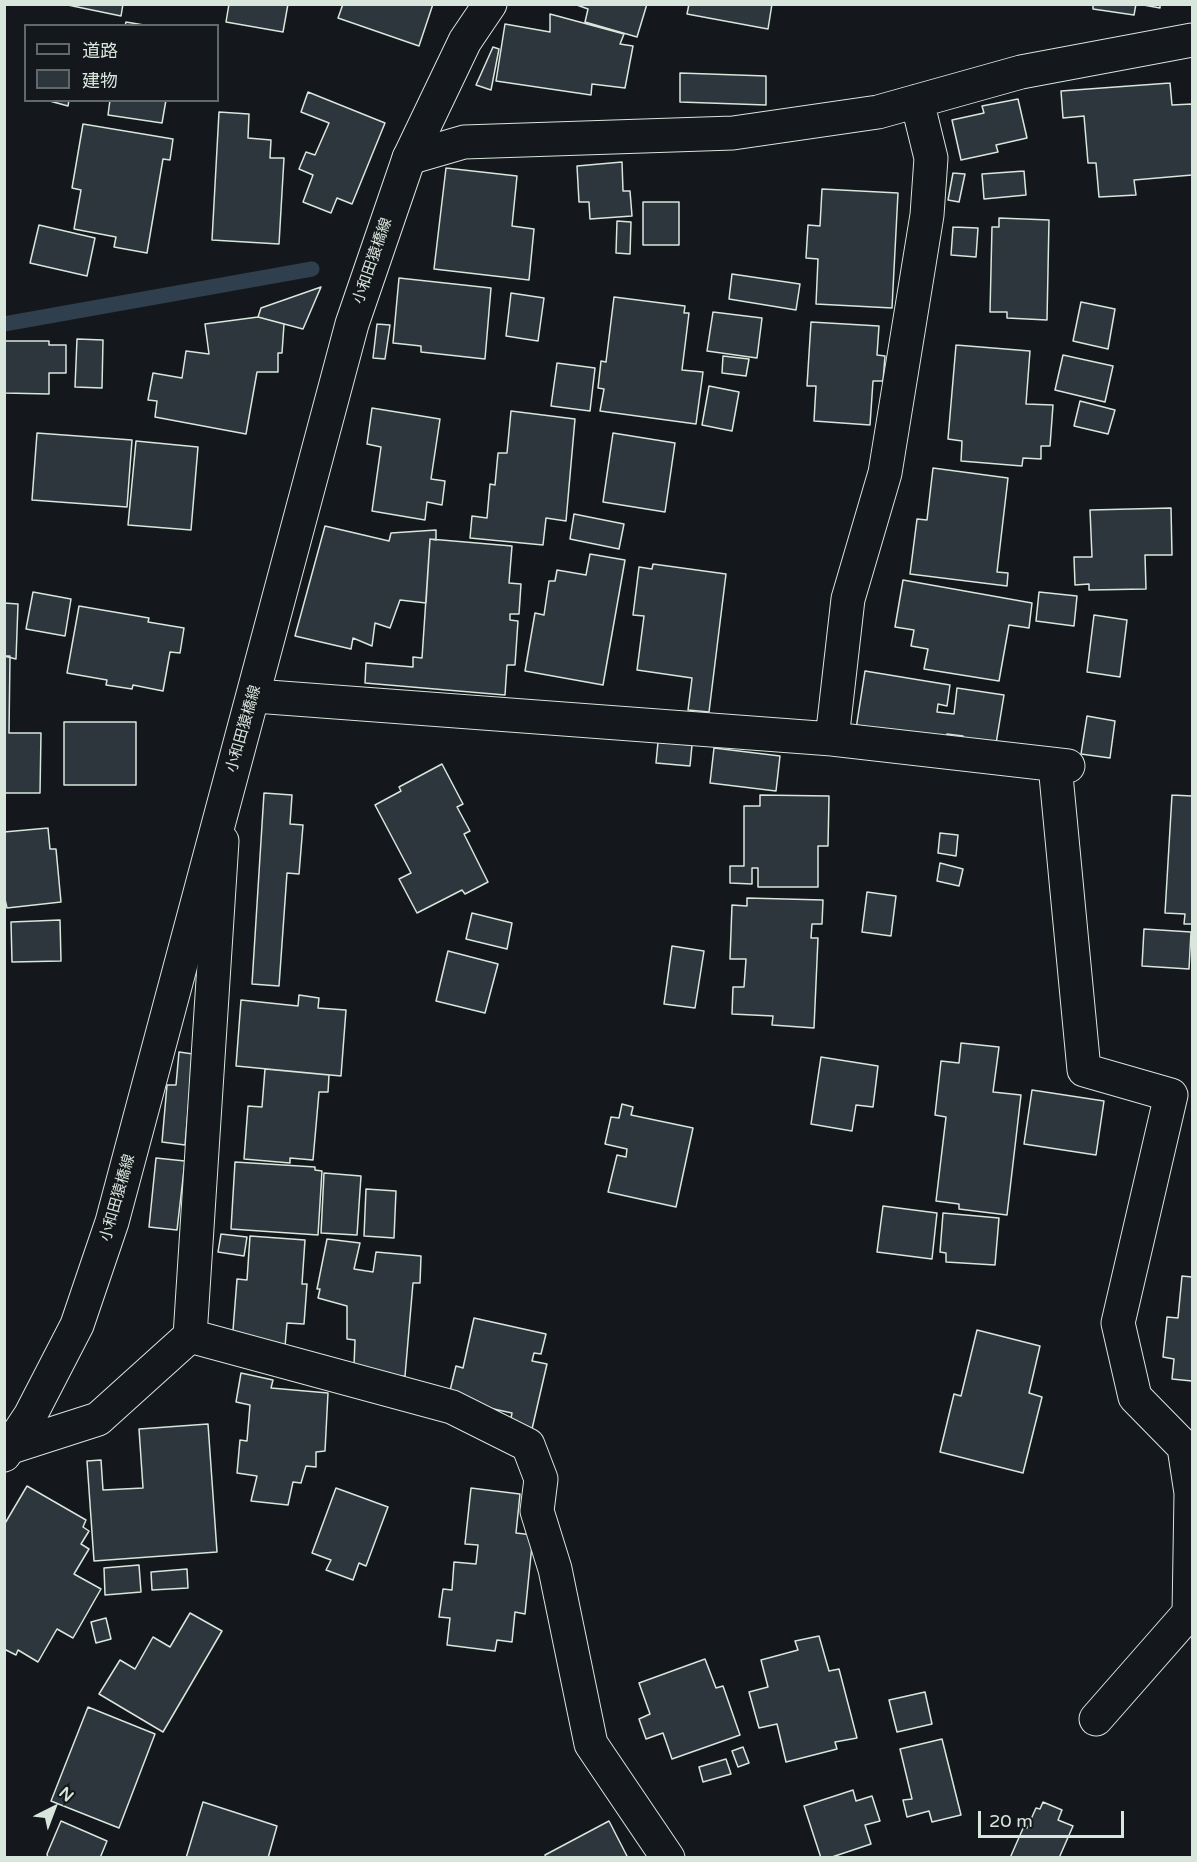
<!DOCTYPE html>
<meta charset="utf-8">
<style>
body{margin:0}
#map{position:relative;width:1197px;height:1862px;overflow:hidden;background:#14181c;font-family:"Varela Round","Noto Sans JP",sans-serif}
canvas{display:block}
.frame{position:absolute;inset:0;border:6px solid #d8e6dc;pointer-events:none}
.legend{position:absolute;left:24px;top:24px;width:195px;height:78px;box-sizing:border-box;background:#14181c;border:2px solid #626a69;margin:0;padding:8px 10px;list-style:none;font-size:18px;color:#d8e6dc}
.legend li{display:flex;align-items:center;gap:12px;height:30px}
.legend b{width:30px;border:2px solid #626a69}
.north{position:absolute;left:24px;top:1778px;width:60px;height:60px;-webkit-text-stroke:4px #14181c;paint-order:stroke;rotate:42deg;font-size:16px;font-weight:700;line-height:24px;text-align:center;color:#d8e6dc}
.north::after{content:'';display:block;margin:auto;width:21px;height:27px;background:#d8e6dc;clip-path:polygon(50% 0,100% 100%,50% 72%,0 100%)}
.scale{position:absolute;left:978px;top:1811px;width:146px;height:27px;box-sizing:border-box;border:3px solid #d8e6dc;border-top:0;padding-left:8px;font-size:18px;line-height:21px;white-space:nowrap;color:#d8e6dc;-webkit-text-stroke:4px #14181c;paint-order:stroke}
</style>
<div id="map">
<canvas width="1197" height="1862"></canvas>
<div class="frame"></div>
<ul class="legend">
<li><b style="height:8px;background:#14181c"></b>道路</li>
<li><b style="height:16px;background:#2c363c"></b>建物</li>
</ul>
<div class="north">N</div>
<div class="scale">20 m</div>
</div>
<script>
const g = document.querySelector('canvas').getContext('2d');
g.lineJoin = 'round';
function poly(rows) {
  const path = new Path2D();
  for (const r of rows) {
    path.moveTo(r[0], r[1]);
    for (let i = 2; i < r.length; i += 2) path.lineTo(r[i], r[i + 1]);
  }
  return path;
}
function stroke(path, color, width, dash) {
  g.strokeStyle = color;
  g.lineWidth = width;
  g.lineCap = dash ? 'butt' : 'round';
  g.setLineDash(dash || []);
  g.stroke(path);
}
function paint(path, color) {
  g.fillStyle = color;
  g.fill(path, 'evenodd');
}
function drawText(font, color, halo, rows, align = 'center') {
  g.font = font + ' "Varela Round","Noto Sans JP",sans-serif';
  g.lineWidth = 4.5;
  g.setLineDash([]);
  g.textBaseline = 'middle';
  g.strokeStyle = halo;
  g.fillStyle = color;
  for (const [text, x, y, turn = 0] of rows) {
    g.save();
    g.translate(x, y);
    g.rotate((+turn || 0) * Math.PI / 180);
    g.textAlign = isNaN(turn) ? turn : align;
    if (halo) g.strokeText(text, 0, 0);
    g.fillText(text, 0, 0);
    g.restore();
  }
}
stroke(poly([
 [4,324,312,269]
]), '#2f3f4d', 15);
const building = poly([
 [63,4,123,4,121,16,63,4],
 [229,4,288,4,283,32,226,22,229,4],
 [343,4,433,4,419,46,338,18,343,4],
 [574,4,647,4,637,37,585,22,588,9,574,4],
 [689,4,772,4,768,29,687,14,689,4],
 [1093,4,1136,4,1134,15,1093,9,1093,4],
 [1138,4,1160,4,1160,8,1138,4],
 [550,14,624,34,620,44,633,46,625,88,592,84,591,95,496,81,505,24,550,32,550,14],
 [126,22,150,26,125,26,126,22],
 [493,47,499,49,491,90,476,85,493,47],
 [680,73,766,76,766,105,680,102,680,73],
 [1170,83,1172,105,1192,104,1192,175,1134,180,1136,195,1099,197,1096,163,1088,163,1084,116,1063,118,1061,91,1170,83],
 [308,92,385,123,352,204,337,198,331,213,303,202,313,175,299,169,306,152,315,155,329,123,301,112,308,92],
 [1018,99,1027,138,996,145,998,152,961,160,952,120,984,113,982,106,1018,99],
 [46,100,69,100,68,106,46,100],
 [110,100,166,100,162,123,108,115,110,100],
 [219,112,249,114,248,138,271,140,270,158,284,158,279,244,212,240,219,112],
 [83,124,173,139,170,160,163,159,147,253,114,247,116,237,74,229,81,190,72,188,83,124],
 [622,162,623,191,630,191,632,216,590,219,589,202,579,202,577,166,622,162],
 [446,168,517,176,512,226,534,229,529,280,434,269,446,168],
 [1024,171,1026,195,984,199,982,174,1024,171],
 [953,173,965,174,959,202,948,200,953,173],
 [822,189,898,193,892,308,816,304,818,259,806,258,808,225,820,226,822,189],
 [643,202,679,202,679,245,643,245,643,202],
 [999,218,1049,220,1047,320,1007,318,1007,312,990,312,992,227,999,227,999,218],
 [617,221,631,222,630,254,616,253,617,221],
 [39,225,95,238,87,276,30,263,39,225],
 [953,227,978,228,976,257,951,255,953,227],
 [732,274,800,284,796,310,729,299,732,274],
 [399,278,491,288,485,359,421,352,421,346,393,343,399,278],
 [321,287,303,329,258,317,261,308,321,287],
 [511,293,544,298,538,341,506,336,511,293],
 [614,297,685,306,684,313,689,313,682,370,703,372,696,424,600,411,604,389,598,388,601,361,606,362,614,297],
 [1081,302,1115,309,1108,349,1073,341,1081,302],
 [713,312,762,318,757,358,707,351,713,312],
 [258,317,284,324,282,353,278,353,278,372,257,372,246,434,155,417,157,401,148,400,153,373,182,378,186,351,209,354,205,324,258,317],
 [811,322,879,326,877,355,885,356,883,381,873,381,870,425,814,421,816,386,807,386,811,322],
 [377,324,390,325,385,359,373,358,377,324],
 [77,339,103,340,102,388,75,387,77,339],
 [4,341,49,341,49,345,66,345,66,373,49,373,49,394,5,393,4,341],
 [956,345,1030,351,1026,404,1053,405,1050,446,1041,446,1041,459,1023,458,1022,466,961,461,962,441,948,439,956,345],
 [1063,355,1113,366,1105,402,1055,390,1063,355],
 [723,356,749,359,746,376,722,373,723,356],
 [557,363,595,368,590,411,551,406,557,363],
 [709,386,739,392,732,431,702,425,709,386],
 [1080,401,1115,410,1108,434,1074,426,1080,401],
 [372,408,440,419,431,479,445,481,442,505,427,502,425,520,372,511,381,447,367,444,372,408],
 [511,411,575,419,566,521,546,518,543,545,470,538,472,516,487,518,490,484,495,485,498,453,507,453,511,411],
 [37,433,132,440,127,507,32,500,37,433],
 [613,433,675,443,665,512,603,502,613,433],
 [136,441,198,447,191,530,128,525,136,441],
 [933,468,1008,478,997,572,1008,573,1007,586,910,574,917,519,927,520,933,468],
 [1171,508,1172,555,1145,555,1146,589,1089,590,1089,584,1075,585,1074,557,1092,557,1090,510,1171,508],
 [574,514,624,524,619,549,570,539,574,514],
 [325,526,389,541,391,533,436,530,436,540,430,539,426,603,400,600,390,628,375,623,372,646,353,638,351,649,295,636,325,526],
 [430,539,512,546,509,583,521,584,519,614,510,614,510,620,518,621,515,665,507,665,505,695,365,683,366,663,413,667,413,657,422,658,430,539],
 [590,554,625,560,603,685,525,671,535,613,544,615,549,581,555,581,557,570,586,575,590,554],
 [653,564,726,574,709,712,688,710,692,678,637,670,644,616,633,615,639,567,652,569,653,564],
 [903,580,1032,603,1029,628,1009,625,999,681,924,669,928,649,911,646,914,630,895,627,903,580],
 [33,592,71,599,65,636,26,629,33,592],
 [1039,592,1077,596,1074,626,1036,621,1039,592],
 [4,603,18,604,16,659,4,656,4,603],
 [79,606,149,618,148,622,184,628,180,653,170,652,163,691,133,685,132,689,106,685,107,680,67,673,79,606],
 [1094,615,1127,620,1120,677,1087,672,1094,615],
 [4,656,10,656,9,733,41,733,40,793,4,793,4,656],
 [865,671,950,685,947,706,938,704,937,712,954,714,957,688,1004,695,995,750,961,745,963,736,947,734,946,738,856,729,865,671],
 [1087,716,1115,721,1110,758,1081,754,1087,716],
 [64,722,136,722,136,785,64,785,64,722],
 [658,742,692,745,690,766,656,763,658,742],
 [714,748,780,756,776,791,710,783,714,748],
 [442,764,463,804,457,807,470,831,464,834,488,882,465,894,462,890,417,913,399,879,411,873,375,805,401,791,399,787,442,764],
 [264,793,292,795,290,824,303,825,299,874,287,873,279,986,252,984,264,793],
 [760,795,829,796,828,846,818,846,818,887,758,887,758,868,752,868,752,884,730,883,730,866,744,866,744,806,760,806,760,795],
 [1172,795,1192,796,1192,924,1184,924,1185,914,1165,913,1172,795],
 [48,828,50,849,56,849,61,902,7,908,4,895,4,832,48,828],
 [940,833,958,835,956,856,938,853,940,833],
 [940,863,963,869,959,886,937,881,940,863],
 [867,892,896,896,891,936,862,932,867,892],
 [747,898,823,900,822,924,812,924,811,938,818,938,814,1028,772,1025,773,1016,732,1014,733,987,744,987,746,959,730,959,732,905,747,906,747,898],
 [472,913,512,923,507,949,466,939,472,913],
 [60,920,61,961,12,962,11,922,60,920],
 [1144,929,1191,932,1189,969,1142,966,1144,929],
 [672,946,704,951,695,1008,664,1004,672,946],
 [448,951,498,964,485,1013,436,1001,448,951],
 [299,995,319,998,318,1008,346,1010,341,1076,236,1066,241,1000,298,1006,299,995],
 [961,1043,999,1047,993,1092,1021,1095,1007,1215,959,1209,959,1204,936,1201,946,1117,935,1115,941,1061,959,1063,961,1043],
 [179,1052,193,1054,185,1145,162,1142,167,1085,176,1085,179,1052],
 [821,1057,878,1066,873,1107,856,1105,852,1131,811,1124,821,1057],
 [265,1069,329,1075,328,1092,319,1092,313,1160,290,1158,290,1163,244,1159,248,1106,262,1107,265,1069],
 [1032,1090,1104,1101,1096,1155,1024,1144,1032,1090],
 [622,1104,633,1107,631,1115,693,1128,676,1207,608,1192,617,1155,626,1157,627,1149,605,1144,611,1117,619,1118,622,1104],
 [156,1158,185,1161,177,1230,149,1227,156,1158],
 [235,1162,315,1167,315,1170,322,1171,318,1235,231,1229,235,1162],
 [324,1173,361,1176,357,1235,321,1233,324,1173],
 [366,1189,396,1191,394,1238,364,1236,366,1189],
 [883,1206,937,1213,932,1259,877,1252,883,1206],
 [943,1213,999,1218,995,1265,946,1262,946,1253,940,1252,943,1213],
 [221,1234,247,1237,244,1256,218,1252,221,1234],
 [250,1236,305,1240,302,1284,307,1284,304,1324,287,1323,285,1347,232,1343,237,1279,247,1280,250,1236],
 [327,1239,360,1243,354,1269,373,1272,376,1252,421,1256,420,1283,413,1283,405,1376,362,1377,354,1366,355,1340,347,1339,347,1306,318,1298,320,1289,317,1289,327,1239],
 [1182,1276,1192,1277,1192,1381,1172,1379,1174,1359,1163,1357,1167,1317,1178,1318,1182,1276],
 [474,1318,546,1334,541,1354,534,1353,532,1361,547,1364,532,1429,510,1423,512,1413,448,1399,456,1366,463,1368,474,1318],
 [977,1330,1040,1346,1029,1393,1042,1397,1023,1473,940,1452,954,1394,961,1396,977,1330],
 [241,1373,273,1380,271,1388,328,1393,325,1451,316,1452,316,1467,306,1466,301,1483,293,1482,288,1505,251,1501,257,1476,237,1473,240,1440,247,1441,250,1405,236,1402,241,1373],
 [208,1424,217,1552,94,1561,87,1461,101,1460,103,1490,143,1488,139,1429,208,1424],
 [27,1486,86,1520,83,1527,89,1531,81,1544,89,1549,74,1574,101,1589,73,1638,57,1629,38,1662,18,1650,16,1655,4,1649,4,1525,27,1486],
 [336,1488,388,1507,366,1566,359,1563,353,1580,326,1570,331,1560,312,1553,336,1488],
 [471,1488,520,1494,516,1533,533,1535,525,1614,515,1612,512,1642,497,1640,495,1651,447,1645,450,1618,439,1617,443,1589,452,1590,454,1562,476,1564,478,1545,465,1544,471,1488],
 [139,1565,141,1592,105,1595,104,1568,139,1565],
 [187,1569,188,1588,152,1590,151,1572,187,1569],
 [190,1613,222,1631,163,1732,99,1694,120,1660,135,1669,153,1637,170,1647,190,1613],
 [106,1618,111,1639,96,1643,91,1622,106,1618],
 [819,1636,829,1671,839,1669,857,1738,835,1742,837,1749,786,1762,777,1724,759,1728,749,1692,768,1687,761,1660,798,1650,795,1641,819,1636],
 [705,1659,716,1688,723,1686,740,1735,672,1759,663,1733,646,1739,639,1719,650,1714,639,1683,705,1659],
 [925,1692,932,1724,897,1732,889,1700,925,1692],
 [88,1707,155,1734,119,1828,51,1801,88,1707],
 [942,1739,961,1815,932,1822,929,1811,907,1817,903,1800,912,1799,900,1749,942,1739],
 [743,1747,749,1763,738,1767,732,1751,743,1747],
 [726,1759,731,1774,703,1782,699,1767,726,1759],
 [853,1790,856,1801,872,1796,880,1821,865,1825,871,1844,829,1858,821,1858,804,1806,853,1790],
 [203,1802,277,1826,268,1858,186,1858,203,1802],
 [1043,1802,1062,1810,1058,1820,1073,1826,1059,1858,1010,1858,1024,1826,1027,1828,1036,1808,1040,1809,1043,1802],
 [61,1821,107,1841,100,1858,48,1858,47,1854,61,1821],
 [609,1821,628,1858,546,1858,545,1855,609,1821]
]);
paint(building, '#2c363c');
stroke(building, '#d8e6dc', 1.5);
const minor = poly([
 [409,158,464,142,733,133,878,112,1021,72,1192,40],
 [255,696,832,739,1068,766],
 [832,739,848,599,885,473,927,215,931,158,917,101],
 [1055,765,1084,1070,1171,1095,1118,1323,1135,1397,1184,1447,1191,1493,1189,1613,1096,1719],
 [190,1336,452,1407,528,1445,541,1479,537,1511,555,1569,591,1744,668,1858],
 [11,1447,98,1419,190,1336,222,841]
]);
const major = poly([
 [4,1455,30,1416,77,1325,112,1222,352,324,409,158,465,41,490,4]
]);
stroke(minor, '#d8e6dc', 35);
stroke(major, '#d8e6dc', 35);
stroke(minor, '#14181c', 33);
stroke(major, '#14181c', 33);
drawText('15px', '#d8e6dc', '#14181c', [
 ["小和田猿橋線",373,261,-71],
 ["小和田猿橋線",244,729,-74],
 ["小和田猿橋線",118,1198,-74]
]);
</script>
